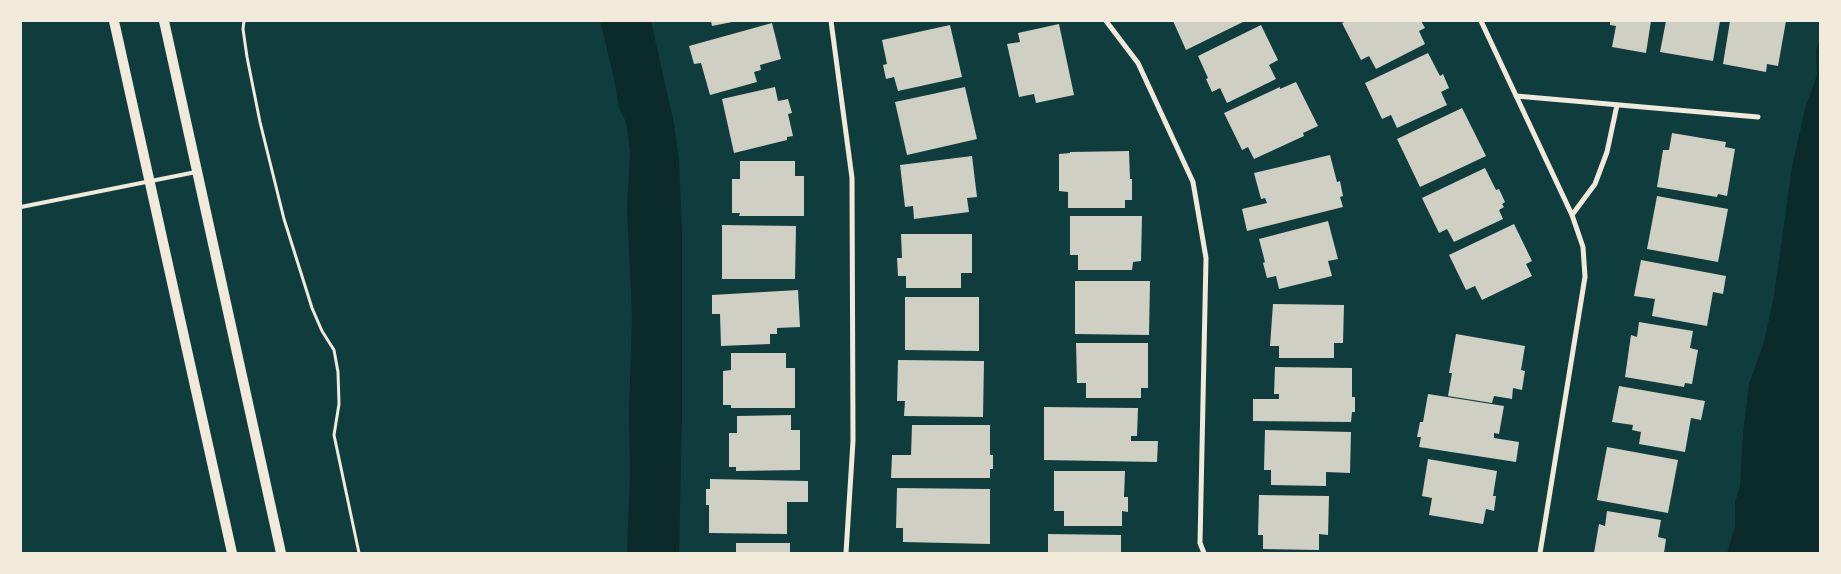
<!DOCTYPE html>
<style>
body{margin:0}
#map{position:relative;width:1841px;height:574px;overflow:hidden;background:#0f3d3e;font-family:Quicksand,sans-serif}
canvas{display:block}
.frame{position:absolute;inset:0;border:22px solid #f1e9da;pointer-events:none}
</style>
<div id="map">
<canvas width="1841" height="574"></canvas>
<div class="frame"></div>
</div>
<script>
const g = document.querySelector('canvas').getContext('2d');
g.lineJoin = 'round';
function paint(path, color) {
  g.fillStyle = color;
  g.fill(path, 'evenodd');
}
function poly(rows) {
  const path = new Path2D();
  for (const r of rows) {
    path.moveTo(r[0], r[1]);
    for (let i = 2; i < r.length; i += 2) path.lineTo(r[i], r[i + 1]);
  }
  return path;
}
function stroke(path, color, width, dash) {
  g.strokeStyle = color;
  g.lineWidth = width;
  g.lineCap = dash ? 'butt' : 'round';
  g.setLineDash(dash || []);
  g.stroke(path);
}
paint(poly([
 [600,21,651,21,674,124,679,161,682,231,682,416,679,553,627,553,630,473,629,413,632,315,627,209,630,151,626,122,619,108,614,78],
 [1820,39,1820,553,1727,553,1735,527,1735,502,1740,486,1743,434,1749,384,1764,342,1774,296,1792,167,1805,109,1817,75,1816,50]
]), '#0a2a2b');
paint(poly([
 [711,21,732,21,732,22,712,26],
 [1173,21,1245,21,1186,50],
 [1347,21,1421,21,1425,28,1419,31,1425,44,1376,69,1369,56,1361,60,1342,23],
 [1610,21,1651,21,1646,53,1612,47,1616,26,1610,25],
 [1666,21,1720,21,1713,61,1660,52],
 [1730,21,1786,21,1778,66,1767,64,1766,72,1723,64],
 [772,23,781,59,760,65,761,70,754,72,757,82,710,95,701,63,694,64,689,46],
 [1059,24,1074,95,1036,103,1034,94,1019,97,1007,44,1020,42,1018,33],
 [950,25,962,77,898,91,894,77,886,79,883,65,887,64,882,40],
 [1261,25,1278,60,1269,65,1276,79,1227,103,1220,88,1212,92,1206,79,1208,78,1198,56],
 [1428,53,1440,76,1443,74,1449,88,1441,92,1447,105,1397,128,1391,115,1382,119,1365,83],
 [1296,82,1318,126,1303,133,1304,136,1254,159,1248,147,1242,150,1224,113,1280,87,1280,89],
 [775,87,778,101,788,99,792,113,788,114,793,136,787,137,787,140,734,153,722,99],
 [965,87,977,139,907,155,895,102],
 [1462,108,1486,156,1420,187,1397,139],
 [1672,133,1726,142,1725,147,1735,149,1727,196,1718,194,1717,197,1657,187,1663,150,1669,150],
 [1129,151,1130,179,1132,179,1132,200,1125,200,1125,208,1068,208,1068,192,1059,191,1059,154,1070,153,1070,152],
 [1330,155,1337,182,1340,181,1343,196,1340,197,1343,207,1247,231,1242,209,1267,203,1265,198,1261,199,1254,173],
 [972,156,977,197,967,198,969,212,914,219,913,206,905,207,900,165],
 [740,161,795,161,795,176,804,176,804,216,739,216,740,213,732,213,732,179,740,179],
 [1485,168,1496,190,1499,189,1505,202,1502,204,1504,207,1499,210,1503,219,1454,242,1447,229,1439,233,1422,198],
 [1657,196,1728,209,1718,262,1647,249],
 [1070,216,1142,216,1141,261,1133,262,1132,270,1078,270,1078,255,1070,255],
 [1328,221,1338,259,1328,261,1332,276,1279,289,1276,276,1267,278,1263,263,1265,262,1259,239],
 [1514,224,1532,261,1526,264,1532,276,1482,300,1475,286,1466,290,1449,255],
 [722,225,796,226,795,279,722,279],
 [901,234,972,234,972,273,961,273,961,288,906,288,906,276,898,276,897,258,902,258],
 [1641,260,1726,276,1723,294,1713,292,1707,326,1652,316,1655,299,1634,296],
 [1075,281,1150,281,1149,335,1075,334],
 [798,290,800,327,777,328,777,334,770,334,770,344,721,346,720,314,712,314,712,295],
 [905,297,979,297,979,351,905,350],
 [1273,304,1344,305,1343,343,1334,343,1334,358,1279,358,1279,346,1270,346],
 [1639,322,1693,331,1690,348,1698,350,1692,384,1685,383,1684,387,1625,377,1631,335,1637,337],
 [1456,334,1525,346,1521,370,1525,371,1522,390,1513,388,1512,399,1494,396,1492,403,1448,396,1452,373,1449,373],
 [1076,343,1148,343,1148,388,1141,388,1141,398,1086,398,1086,383,1077,383],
 [731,353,786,353,786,368,795,368,795,408,731,408,731,405,723,405,723,371,731,370],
 [898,360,984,361,983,417,904,416,905,401,897,401],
 [1275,367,1352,368,1352,397,1355,397,1355,412,1352,412,1351,422,1253,421,1253,399,1279,399,1279,394,1274,394],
 [1619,386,1705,401,1701,420,1691,418,1685,452,1639,444,1641,432,1632,430,1633,425,1612,422],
 [1428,394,1504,406,1499,434,1494,433,1494,438,1519,442,1516,462,1419,447,1421,437,1417,437,1420,422,1423,422],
 [1044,407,1138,408,1137,436,1131,436,1131,441,1158,441,1157,462,1044,460],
 [791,415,791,430,800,430,800,470,736,471,736,467,729,467,729,433,737,433,737,416],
 [912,425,990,425,990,455,993,455,993,469,990,469,990,478,891,478,892,455,911,455],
 [1265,430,1351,432,1350,473,1326,472,1326,486,1271,485,1271,470,1264,470],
 [1607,447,1678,460,1668,513,1597,500],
 [1428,459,1497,471,1493,496,1496,496,1494,511,1486,509,1483,524,1429,515,1432,498,1422,496],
 [1054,471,1125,471,1124,497,1128,497,1128,512,1122,511,1122,526,1064,526,1064,511,1054,511],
 [710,479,808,481,808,502,787,502,787,534,709,533,709,505,706,505,706,489,710,489],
 [897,488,990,489,990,544,903,542,903,528,896,528],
 [1259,495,1329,496,1328,535,1319,534,1319,550,1263,549,1263,535,1258,535],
 [1607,511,1661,520,1658,537,1666,539,1664,553,1594,553,1599,524,1605,526],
 [1048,534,1121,535,1121,553,1048,553],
 [736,543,790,543,790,553,736,553]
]), '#cfcfc3');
stroke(poly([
 [244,21,243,29,247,57,260,122,284,219,312,308,322,331,334,350,338,372,339,404,334,435,359,553]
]), '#f1e9da', 3);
stroke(poly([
 [21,207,196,172]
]), '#f1e9da', 4);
stroke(poly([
 [831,21,852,178,853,441,846,553],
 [1106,21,1138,63,1193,182,1206,258,1200,543,1204,553],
 [1481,21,1572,215,1583,247,1585,277,1540,553],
 [1516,96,1758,117],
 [1572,215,1595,184,1607,152,1617,105]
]), '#f1e9da', 5);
stroke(poly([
 [114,21,232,553],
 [164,21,281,553]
]), '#f1e9da', 10);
</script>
